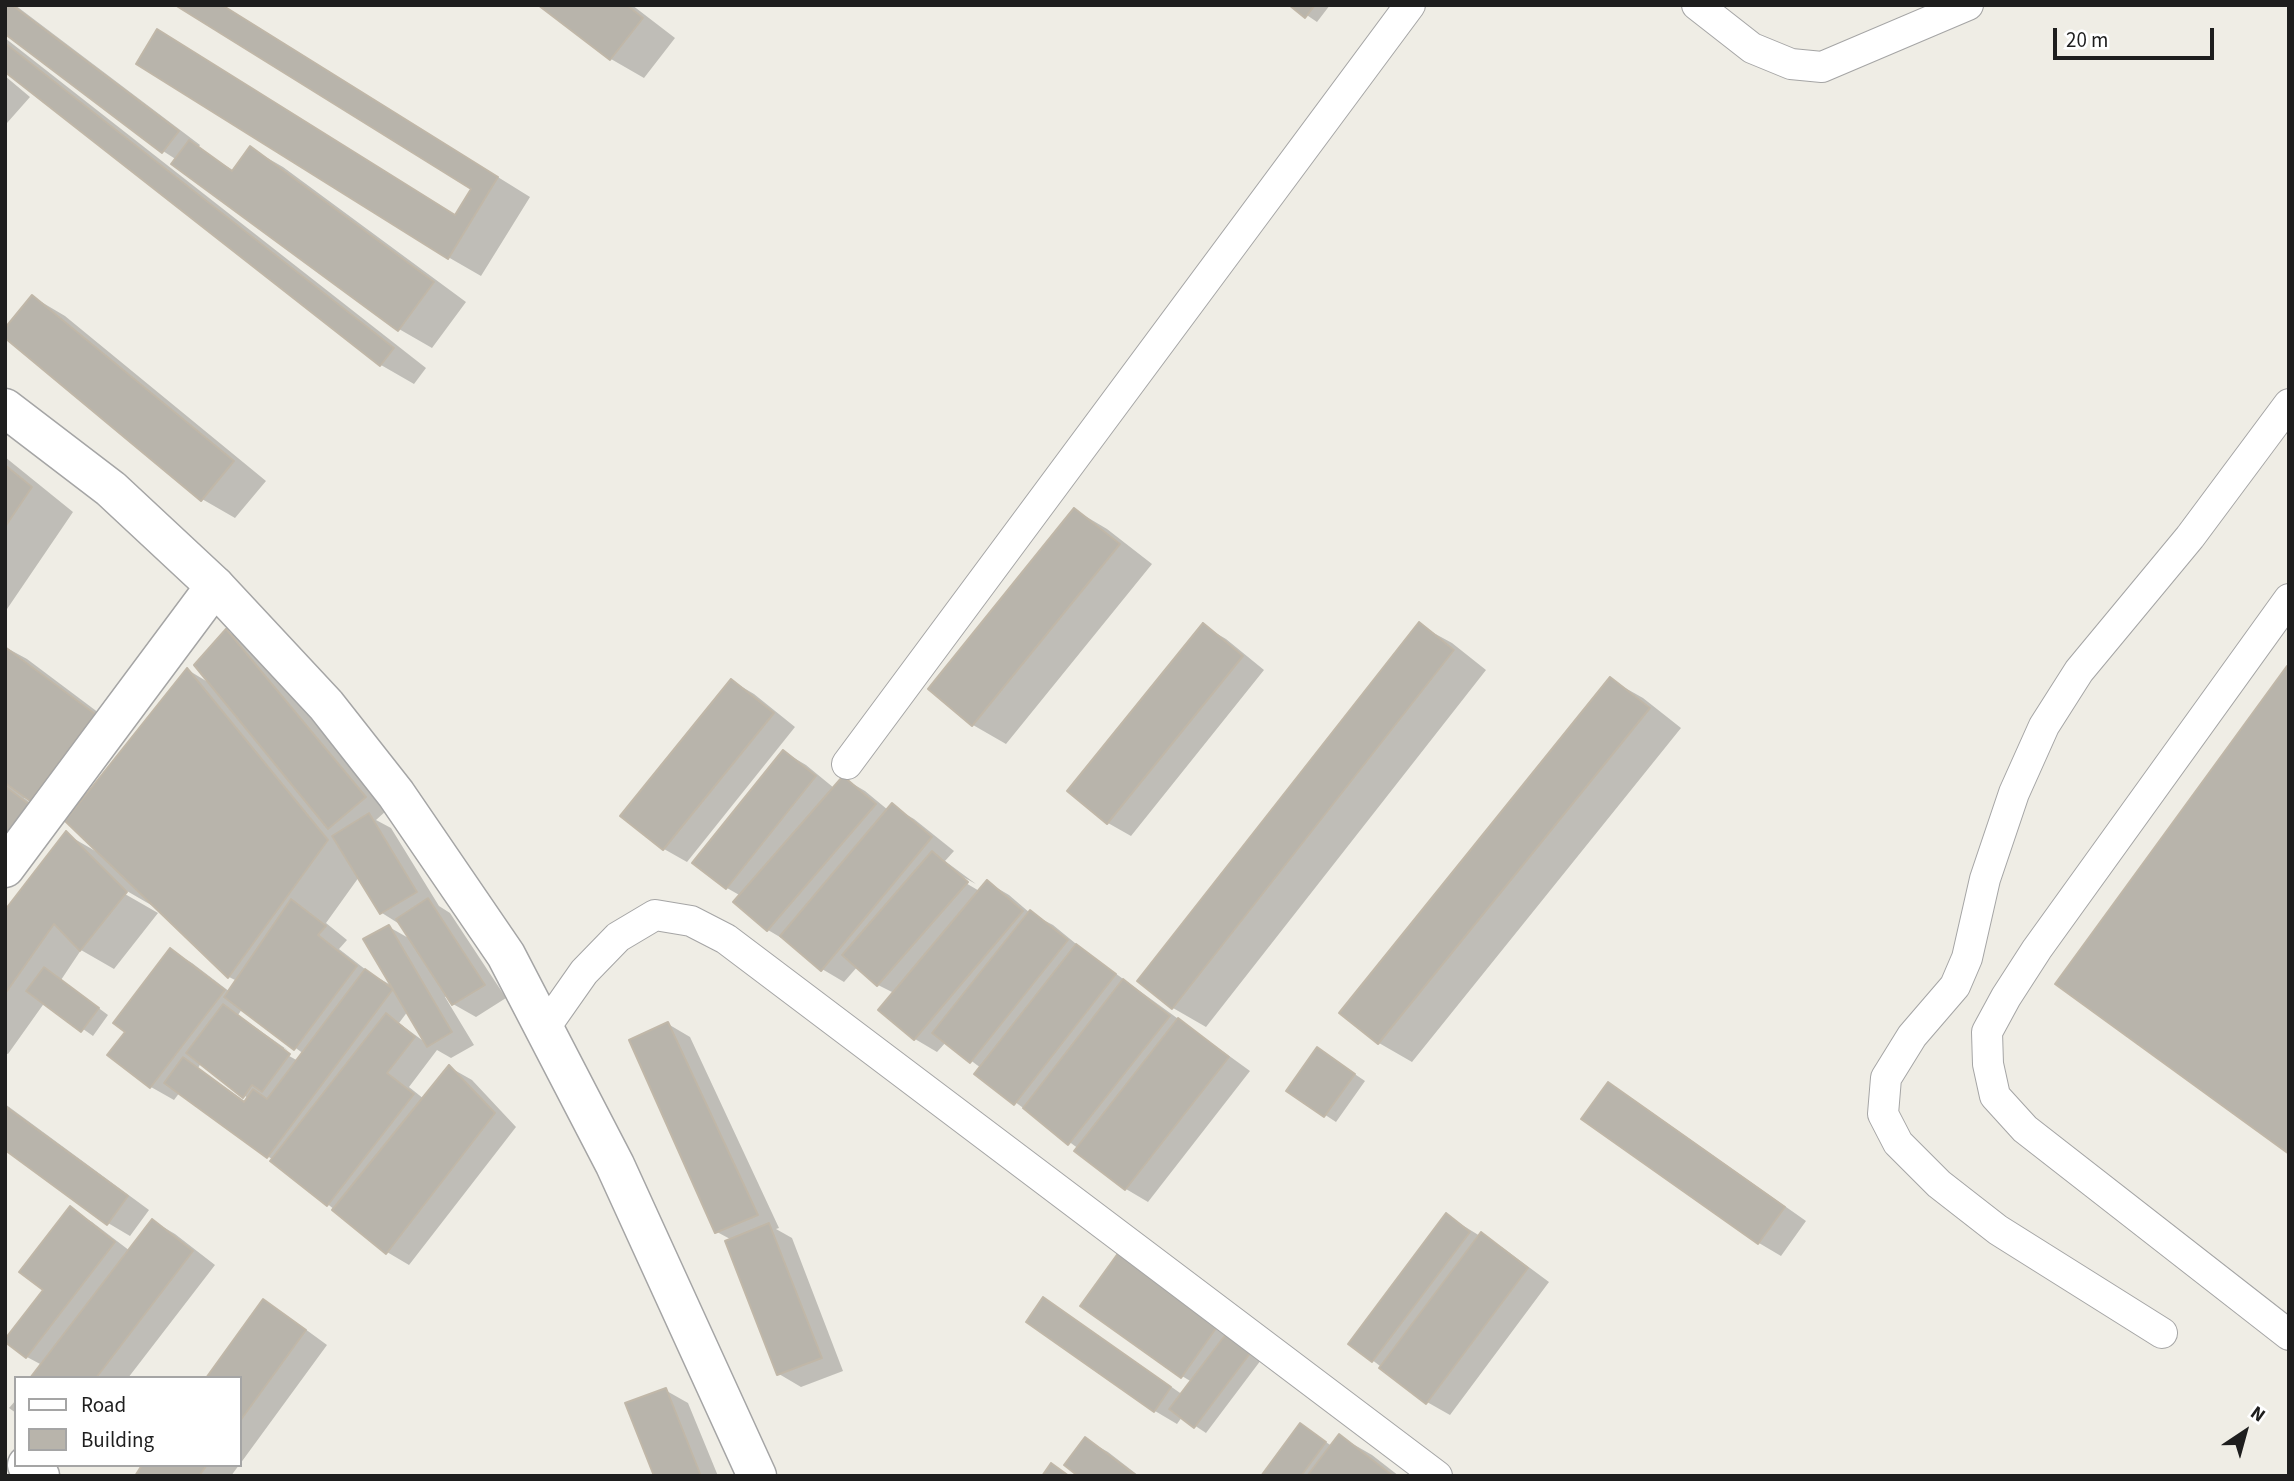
<!DOCTYPE html>
<style>
body{margin:0}
#map{position:relative;width:2294px;height:1481px;overflow:hidden;background:#efede5;font-family:"Source Sans 3",sans-serif}
canvas{display:block}
.frame{position:absolute;inset:0;border:7px solid #1e1e1e;pointer-events:none}
.legend{position:absolute;left:14px;top:1376px;width:228px;height:91px;box-sizing:border-box;background:#fff;border:2px solid #a5a5a5;margin:0;padding:9px 12px;list-style:none;font-size:21px;color:#1e1e1e}
.legend li{display:flex;align-items:center;gap:14px;height:35px}
.legend b{width:35px;border:2px solid #a5a5a5}
.north{position:absolute;left:2210px;top:1397px;width:70px;height:70px;-webkit-text-stroke:5px #fff;paint-order:stroke;rotate:36deg;font-size:19px;font-weight:700;line-height:28px;text-align:center;color:#1e1e1e}
.north::after{content:'';display:block;margin:auto;width:24px;height:32px;background:#1e1e1e;clip-path:polygon(50% 0,100% 100%,50% 72%,0 100%)}
.scale{position:absolute;left:2053px;top:28px;width:161px;height:32px;box-sizing:border-box;border:4px solid #1e1e1e;border-top:0;padding-left:9px;font-size:21px;line-height:24px;white-space:nowrap;color:#1e1e1e;-webkit-text-stroke:5px #fff;paint-order:stroke}
</style>
<div id="map">
<canvas width="2294" height="1481"></canvas>
<div class="frame"></div>
<ul class="legend">
<li><b style="height:9px;background:#fff"></b>Road</li>
<li><b style="height:19px;background:#b8b4ab"></b>Building</li>
</ul>
<div class="north">N</div>
<div class="scale">20 m</div>
</div>
<script>
const g = document.querySelector('canvas').getContext('2d');
g.lineJoin = 'round';
function paint(path, color) {
  g.fillStyle = color;
  g.fill(path, 'evenodd');
}
function poly(rows) {
  const path = new Path2D();
  for (const r of rows) {
    path.moveTo(r[0], r[1]);
    for (let i = 2; i < r.length; i += 2) path.lineTo(r[i], r[i + 1]);
  }
  return path;
}
function stroke(path, color, width, dash) {
  g.strokeStyle = color;
  g.lineWidth = width;
  g.lineCap = dash ? 'butt' : 'round';
  g.setLineDash(dash || []);
  g.stroke(path);
}
paint(poly([
 [5,5,15,5,200,145,198,148,234,171,250,148,283,167,466,302,432,348,399,329,177,160,163,151],
 [221,5,530,197,481,276,448,257,456,216,473,189],
 [540,5,632,5,675,38,644,78,611,59],
 [1292,5,1330,5,1317,22],
 [5,38,426,368,414,384,381,365,5,70],
 [5,76,30,97,7,123,5,122],
 [33,297,65,316,266,481,235,518,202,499],
 [5,457,73,512,5,612],
 [1075,510,1107,529,1152,564,1006,744,973,725,930,689],
 [1419,625,1452,643,1486,670,1206,1027,1173,1008],
 [1204,626,1226,639,1264,670,1131,836,1108,823,1069,791],
 [227,631,249,644,387,810,376,820,391,828,439,906,450,913,506,998,476,1017,453,1004,448,995,445,997,474,1045,451,1058,437,1050,409,1087,424,1099,449,1067,472,1080,516,1127,409,1265,387,1252,273,1160,180,1092,174,1100,151,1087,110,1055,128,1031,170,950,192,963,230,992,237,981,229,977,158,909,120,887,118,890,158,913,114,969,81,950,61,980,108,1015,93,1036,45,1002,8,1054,5,1053,5,913,66,834,97,852,188,670,211,684],
 [359,877,382,913,401,925,412,940,389,927,394,987,370,973,339,949,347,940,326,923],
 [242,1009,304,1054,300,1062,282,1052,284,1048,289,1051,238,1015],
 [408,1011,426,1043,399,1023],
 [201,1063,249,1099,246,1102,198,1068],
 [5,647,27,659,127,734,64,819,25,796,24,798,61,826,28,870,5,856],
 [1611,680,1643,698,1681,728,1412,1062,1379,1043],
 [732,681,754,694,795,727,687,862,664,849,622,816],
 [784,752,806,765,834,788,843,778,865,791,888,810,892,806,914,819,954,851,945,861,976,884,961,876,959,879,981,892,987,882,1009,895,1030,913,1053,925,1086,952,1250,1071,1148,1202,1126,1189,1079,1149,977,1074,981,1068,946,1042,937,1052,915,1039,880,1009,894,993,878,985,858,966,844,982,822,969,790,943,768,930,741,896,727,888],
 [668,1024,690,1037,779,1228,776,1229,792,1238,843,1371,801,1387,779,1374,732,1240,717,1232],
 [1328,1056,1365,1081,1336,1122,1289,1091],
 [1608,1084,1630,1097,1806,1221,1781,1256,1759,1243,1584,1119],
 [5,1104,149,1210,130,1236,108,1223,5,1148],
 [70,1209,92,1222,130,1251,153,1221,175,1234,215,1265,128,1378,33,1378,42,1365,27,1357],
 [1446,1215,1480,1236,1481,1235,1503,1248,1549,1282,1450,1415,1427,1402,1350,1343],
 [1142,1268,1240,1338,1237,1344,1261,1360,1206,1433,1182,1417,1177,1424,1155,1411,1043,1300,1066,1313,1183,1395,1192,1382,1182,1376],
 [263,1302,286,1315,327,1345,240,1464,240,1378],
 [665,1390,688,1403,718,1476,656,1476],
 [16,1400,16,1413,9,1408],
 [1300,1426,1332,1446,1339,1436,1372,1455,1399,1476,1263,1476],
 [1085,1439,1108,1452,1139,1476,1081,1476],
 [144,1465,239,1465,231,1476,137,1476]
]), '#0003');
const building = poly([
 [5,5,12,5,179,131,162,153,5,34,5,5],
 [175,5,222,5,498,177,448,259,136,64,157,29,455,215,471,189,175,5],
 [538,5,627,5,643,18,610,60,538,5],
 [1289,5,1315,5,1305,18,1289,5],
 [5,43,394,348,380,366,5,72,5,43],
 [189,140,232,171,250,146,434,282,398,331,171,164,189,140],
 [32,295,234,461,201,501,5,338,5,328,32,295],
 [5,465,32,487,5,527,5,465],
 [1074,508,1120,544,972,726,928,689,1074,508],
 [1419,622,1454,650,1172,1009,1137,981,1419,622],
 [1203,623,1243,656,1107,824,1067,791,1203,623],
 [226,629,366,797,328,829,194,665,226,629],
 [5,647,95,714,30,801,5,783,5,647],
 [2287,666,2289,667,2289,1154,2055,984,2287,666],
 [187,668,328,840,228,978,65,821,187,668],
 [1610,677,1650,708,1378,1044,1339,1013,1610,677],
 [731,679,774,713,663,850,620,816,731,679],
 [783,750,816,776,726,889,692,863,783,750],
 [843,776,876,804,767,931,733,902,843,776],
 [5,786,39,812,5,858,5,786],
 [892,803,932,837,821,971,780,936,892,803],
 [369,813,417,892,380,914,332,836,369,813],
 [66,831,127,892,80,951,54,924,5,994,5,910,66,831],
 [932,851,968,882,877,986,842,955,932,851],
 [987,880,1023,911,914,1040,878,1010,987,880],
 [428,898,485,985,452,1005,396,919,428,898],
 [291,899,326,926,318,935,357,966,294,1050,224,997,291,899],
 [1030,910,1068,940,970,1063,932,1033,1030,910],
 [389,925,452,1032,427,1047,363,939,389,925],
 [1076,944,1116,974,1014,1105,974,1074,1076,944],
 [170,948,225,990,150,1088,107,1055,125,1032,113,1023,170,948],
 [44,967,99,1008,81,1032,26,991,44,967],
 [365,969,393,989,267,1158,164,1083,183,1057,244,1102,253,1089,267,1099,365,969],
 [1123,979,1170,1016,1068,1145,1023,1108,1123,979],
 [223,1004,290,1054,262,1092,252,1085,243,1098,186,1053,223,1004],
 [386,1013,415,1037,387,1073,414,1094,327,1206,270,1161,386,1013],
 [1178,1018,1229,1057,1125,1190,1074,1151,1178,1018],
 [668,1022,758,1215,715,1233,629,1040,668,1022],
 [1317,1047,1355,1074,1324,1117,1286,1091,1317,1047],
 [449,1065,495,1113,386,1254,332,1210,449,1065],
 [1608,1082,1785,1207,1758,1244,1581,1119,1608,1082],
 [5,1106,128,1196,107,1225,5,1150,5,1106],
 [70,1206,115,1242,26,1358,5,1342,5,1339,43,1290,19,1272,70,1206],
 [1446,1213,1470,1232,1372,1362,1348,1344,1446,1213],
 [152,1219,193,1251,96,1378,30,1378,152,1219],
 [769,1223,822,1358,777,1375,725,1241,769,1223],
 [1481,1232,1528,1268,1426,1404,1379,1368,1481,1232],
 [1119,1252,1219,1324,1181,1378,1080,1306,1119,1252],
 [1043,1297,1171,1387,1154,1412,1026,1322,1043,1297],
 [263,1299,306,1330,240,1421,240,1378,206,1378,263,1299],
 [1226,1334,1251,1352,1194,1428,1169,1409,1226,1334],
 [666,1388,701,1476,654,1476,625,1403,666,1388],
 [1300,1423,1326,1442,1301,1476,1261,1476,1300,1423],
 [1339,1434,1393,1476,1307,1476,1339,1434],
 [1085,1437,1137,1476,1078,1476,1064,1465,1085,1437],
 [1051,1463,1069,1476,1042,1476,1051,1463],
 [142,1465,207,1465,199,1476,135,1476,142,1465]
]);
paint(building, '#b8b4ab');
stroke(building, '#c0b7a8', 2);
const service = poly([
 [1697,5,1752,48,1791,64,1822,67,1968,5],
 [2289,599,2037,949,2006,997,1987,1032,1988,1064,1995,1096,2025,1129,2289,1335],
 [847,764,1410,5],
 [544,1029,584,972,618,937,655,915,691,921,726,939,1437,1476],
 [2162,1333,1998,1230,1939,1184,1898,1143,1883,1114,1886,1078,1912,1036,1955,986,1967,958,1985,879,2014,793,2044,726,2079,671,2190,537,2289,404]
]);
const minor = poly([
 [5,868,215,586],
 [27,1465,40,1476]
]);
const tertiary = poly([
 [5,408,111,489,215,586,326,705,396,794,506,955,615,1165,757,1476]
]);
stroke(service, '#a5a5a5', 32);
stroke(minor, '#a5a5a5', 41);
stroke(tertiary, '#a5a5a5', 41);
stroke(service, '#fff', 30);
stroke(minor, '#fff', 38);
stroke(tertiary, '#fff', 38);
</script>
